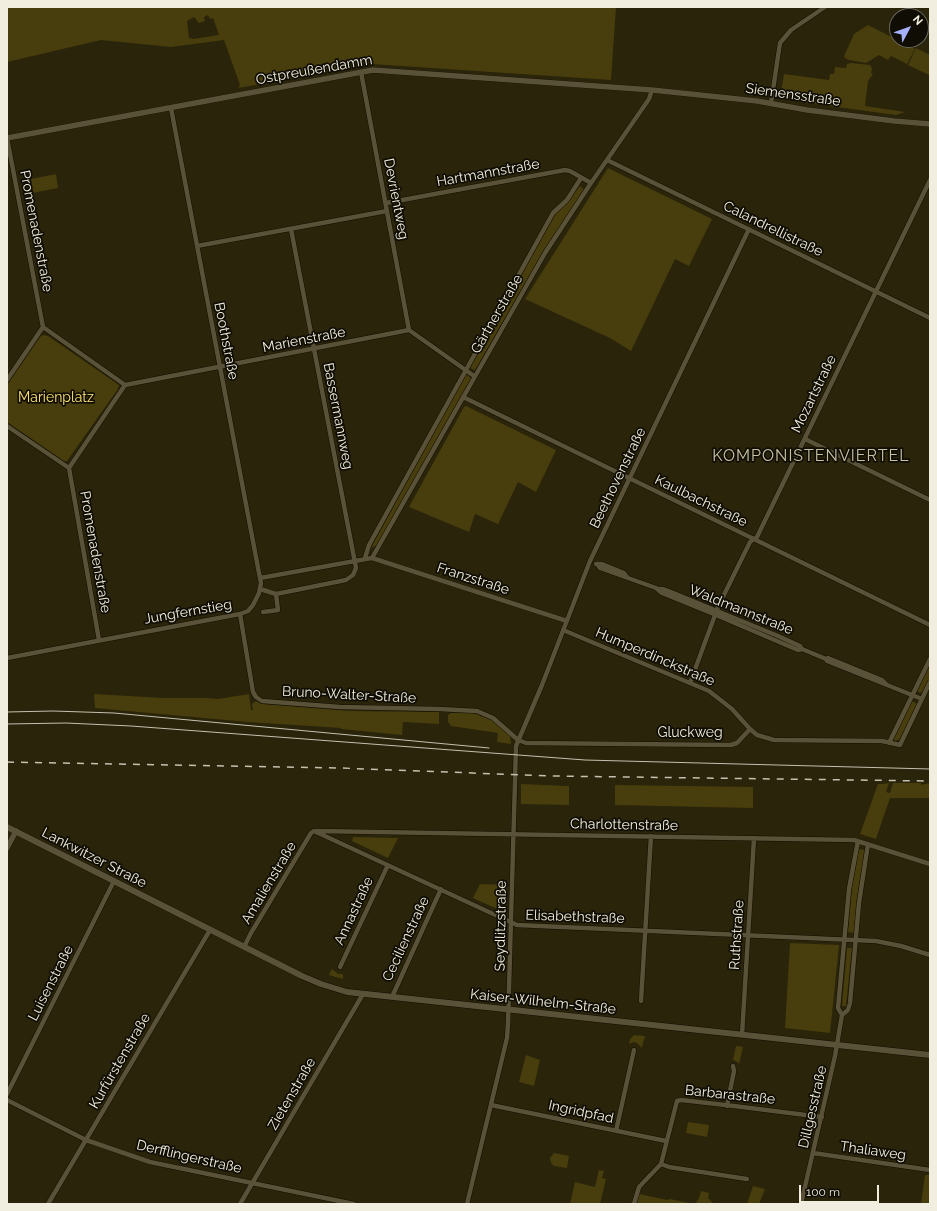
<!DOCTYPE html>
<meta charset="utf-8">
<style>
body{margin:0}
#map{position:relative;width:937px;height:1211px;overflow:hidden;background:#2a240a;font-family:Raleway,sans-serif}
canvas{display:block}
.frame{position:absolute;inset:0;border:8px solid #f1eedf;pointer-events:none}
.north{position:absolute;left:889px;top:8px;width:40px;height:40px;box-sizing:border-box;background:#100d04;border:1px solid #6a675c;border-radius:50%;rotate:49deg;font-size:11px;font-weight:700;line-height:16px;text-align:center;color:#f1eedf}
.north::after{content:'';display:block;margin:auto;width:14px;height:18px;background:#a6b1fc;clip-path:polygon(50% 0,100% 100%,50% 72%,0 100%)}
.scale{position:absolute;left:799px;top:1185px;width:80px;height:18px;box-sizing:border-box;border:2px solid #f1eedf;border-top:0;padding-left:5px;font-size:12px;line-height:14px;white-space:nowrap;color:#f1eedf;-webkit-text-stroke:3px #100d04;paint-order:stroke}
</style>
<div id="map">
<canvas width="937" height="1211"></canvas>
<div class="frame"></div>
<div class="north">N</div>
<div class="scale">100 m</div>
</div>
<script>
const g = document.querySelector('canvas').getContext('2d');
g.lineJoin = 'round';
function paint(path, color) {
  g.fillStyle = color;
  g.fill(path, 'evenodd');
}
function poly(rows) {
  const path = new Path2D();
  for (const r of rows) {
    path.moveTo(r[0], r[1]);
    for (let i = 2; i < r.length; i += 2) path.lineTo(r[i], r[i + 1]);
  }
  return path;
}
function stroke(path, color, width, dash) {
  g.strokeStyle = color;
  g.lineWidth = width;
  g.lineCap = dash ? 'butt' : 'round';
  g.setLineDash(dash || []);
  g.stroke(path);
}
function drawText(font, color, halo, rows, align = 'center') {
  g.font = font + ' Raleway,sans-serif';
  g.lineWidth = 3.5;
  g.setLineDash([]);
  g.textBaseline = 'middle';
  g.strokeStyle = halo;
  g.fillStyle = color;
  for (const [text, x, y, turn = 0] of rows) {
    g.save();
    g.translate(x, y);
    g.rotate((+turn || 0) * Math.PI / 180);
    g.textAlign = isNaN(turn) ? turn : align;
    if (halo) g.strokeText(text, 0, 0);
    g.fillText(text, 0, 0);
    g.restore();
  }
}
paint(poly([
 [7,7,616,7,611,80,372,64,238,88,240,85,224,40,171,47,101,40,7,62],
 [208,15,210,19,213,18,219,35,193,39,189,38,187,21,194,17,199,23,205,21,204,17],
 [868,25,915,49,907,64,891,56,888,60,879,55,866,63,849,60,845,58,844,56,854,34],
 [916,48,930,55,929,75,908,65],
 [851,63,870,65,872,68,871,73,873,74,868,81,865,106,905,112,896,115,807,103,796,98,785,96,781,92,784,74,829,80,830,74,834,74,835,67,846,68,847,64],
 [608,168,712,219,689,266,675,259,631,351,610,338,525,299],
 [56,174,58,188,33,193,31,179],
 [580,186,584,190,544,250,475,370,470,368,556,213,569,200],
 [43,335,48,336,119,385,118,389,67,461,64,461,7,422,7,385,40,337],
 [466,374,471,378,379,544,371,548],
 [466,406,556,450,536,492,518,482,498,524,475,514,469,532,409,507,464,407],
 [930,663,930,678,922,693,916,691],
 [94,694,164,698,207,698,218,699,249,694,251,710,253,710,252,704,256,701,261,704,350,711,439,712,439,724,403,722,402,735,341,729,341,728,248,722,95,708],
 [912,701,917,704,900,739,895,741,893,738],
 [451,713,473,713,492,720,510,736,511,744,497,742,498,733,451,726,448,722,448,715],
 [521,784,569,786,569,805,521,804],
 [882,784,889,783,886,792,890,793,893,783,921,783,921,785,930,783,930,798,890,798,876,839,860,834,878,784],
 [615,785,753,787,753,808,615,805],
 [353,837,398,838,388,858,352,841],
 [859,849,865,850,857,898,854,933,848,932,852,887],
 [480,884,507,885,506,913,473,898],
 [790,943,839,945,830,1033,785,1028],
 [847,948,852,948,846,1006,842,1006],
 [332,969,338,974,343,974,343,979,329,975],
 [634,1035,645,1036,641,1050,641,1047,637,1043,633,1042,629,1044,630,1039],
 [736,1046,743,1047,739,1064,736,1061,733,1060],
 [526,1055,540,1060,534,1086,519,1082],
 [688,1122,709,1125,707,1137,686,1133],
 [554,1153,569,1156,567,1168,554,1166,551,1163,550,1158],
 [599,1170,604,1171,602,1178,606,1179,600,1204,570,1204,575,1182,595,1187],
 [925,1175,930,1175,930,1204,921,1204],
 [753,1186,765,1189,759,1204,747,1204],
 [701,1191,709,1193,708,1198,714,1204,695,1204,699,1198],
 [639,1194,667,1200,670,1199,694,1204,637,1204]
]), '#483d0c');
const minor = poly([
 [361,72,409,330],
 [771,103,780,43,791,30,825,7],
 [7,138,43,327],
 [607,160,930,318],
 [386,203,565,170,570,171,591,183],
 [197,246,387,211],
 [43,327,125,385],
 [409,330,474,376],
 [7,380,43,327],
 [125,385,409,330],
 [463,397,930,625],
 [7,426,69,468],
 [805,439,930,500],
 [69,468,99,640],
 [69,468,125,385],
 [365,558,369,545,553,213,567,200,581,178],
 [372,558,545,253,591,183,649,99,652,90],
 [596,564,602,564,624,573,627,577],
 [597,564,600,568,656,588,662,593,716,615,798,650,802,649,826,659,827,661,922,699],
 [260,578,372,558,567,621],
 [260,589,276,594],
 [659,589,663,589,671,592,778,636,800,646,802,649],
 [263,612,278,610,276,594,346,580,353,575,356,568,291,229],
 [240,614,253,692,256,697,262,701,340,707,439,709,477,711,493,718,518,740,526,743,731,745,737,743,750,729],
 [563,630,709,691,732,709,750,729,757,735,774,740,882,741,900,745,930,682],
 [7,658,240,614,248,611,253,605,259,593,261,583,259,573,171,108],
 [826,659,828,658,882,680,886,684],
 [690,683,718,607,750,542,757,537,930,180],
 [889,743,930,659],
 [314,831,517,925,876,941,901,946,930,955],
 [316,831,854,840,930,864],
 [244,947,251,933,311,833,314,831],
 [340,967,388,865],
 [392,997,441,889],
 [641,1001,651,836],
 [842,1015,848,1010,850,1003,859,903,868,844],
 [742,1035,754,838],
 [7,1094,114,881],
 [7,1100,86,1140,150,1162,354,1204],
 [491,1105,666,1141],
 [727,1106,734,1071,733,1066],
 [616,1131,634,1050],
 [813,1153,930,1170],
 [661,1164,669,1167,747,1179],
 [48,1204,210,930],
 [240,1204,363,994],
 [467,1204,507,1038,508,1024,516,746,542,685,590,561,749,229],
 [634,1204,639,1187,661,1164,677,1101,681,1100,734,1106,822,1117],
 [801,1204,835,1056,842,1015,838,1008,849,889,858,841]
]);
const tertiary = poly([
 [7,138,373,70,652,90,757,101,807,110,894,121,930,124],
 [7,848,16,831]
]);
const secondary = poly([
 [7,827,302,976,321,984,347,992,930,1055]
]);
stroke(minor, '#120d00', 5.5);
stroke(tertiary, '#120d00', 6);
stroke(secondary, '#120d00', 7);
stroke(minor, '#595238', 4.5);
stroke(tertiary, '#595238', 5.5);
stroke(secondary, '#595238', 6);
stroke(poly([
 [7,712,53,711,114,713,489,748],
 [7,724,66,723,131,726,585,760,930,769]
]), '#c5c1b0', 1);
stroke(poly([
 [7,762,340,768,552,776,930,781]
]), '#c5c1b0', 1.5, [7, 7]);
drawText('14px', '#f1eedf', '#100d04', [
 ["Ostpreußendamm",314,70,-10],
 ["Siemensstraße",793,95,8],
 ["Hartmannstraße",488,173,-10],
 ["Devrientweg",396,199,79],
 ["Calandrellistraße",773,229,26],
 ["Promenadenstraße",36,231,79],
 ["Gärtnerstraße",497,314,-60],
 ["Marienstraße",304,340,-11],
 ["Boothstraße",226,341,79],
 ["Mozartstraße",814,394,-64],
 ["Bassermannweg",338,416,79],
 ["Beethovenstraße",618,478,-64],
 ["Kaulbachstraße",701,501,26],
 ["Promenadenstraße",95,552,80],
 ["Franzstraße",473,579,18],
 ["Waldmannstraße",741,610,22],
 ["Jungfernstieg",188,612,-10],
 ["Humperdinckstraße",655,657,23],
 ["Bruno-Walter-Straße",349,695,3],
 ["Gluckweg",690,733],
 ["Charlottenstraße",624,825,1],
 ["Lankwitzer Straße",94,858,27],
 ["Amalienstraße",269,883,-59],
 ["Annastraße",354,911,-65],
 ["Elisabethstraße",575,917,2],
 ["Seydlitzstraße",501,926,-89],
 ["Ruthstraße",737,935,-86],
 ["Cecilienstraße",406,939,-65],
 ["Luisenstraße",51,983,-63],
 ["Kaiser-Wilhelm-Straße",543,1002,6],
 ["Kurfürstenstraße",120,1061,-60],
 ["Zietenstraße",292,1094,-60],
 ["Barbarastraße",730,1095,6],
 ["Dillgesstraße",813,1107,-77],
 ["Ingridpfad",581,1112,12],
 ["Thaliaweg",873,1151,8],
 ["Derfflingerstraße",189,1157,13]
]);
drawText('14px', '#fde372', '#100d04', [
 ["Marienplatz",56,398]
]);
g.letterSpacing = '1px';
drawText('16px', '#c8c2a4', '#100d04', [
 ["KOMPONISTENVIERTEL",811,456]
]);
g.letterSpacing = '0px';
</script>
